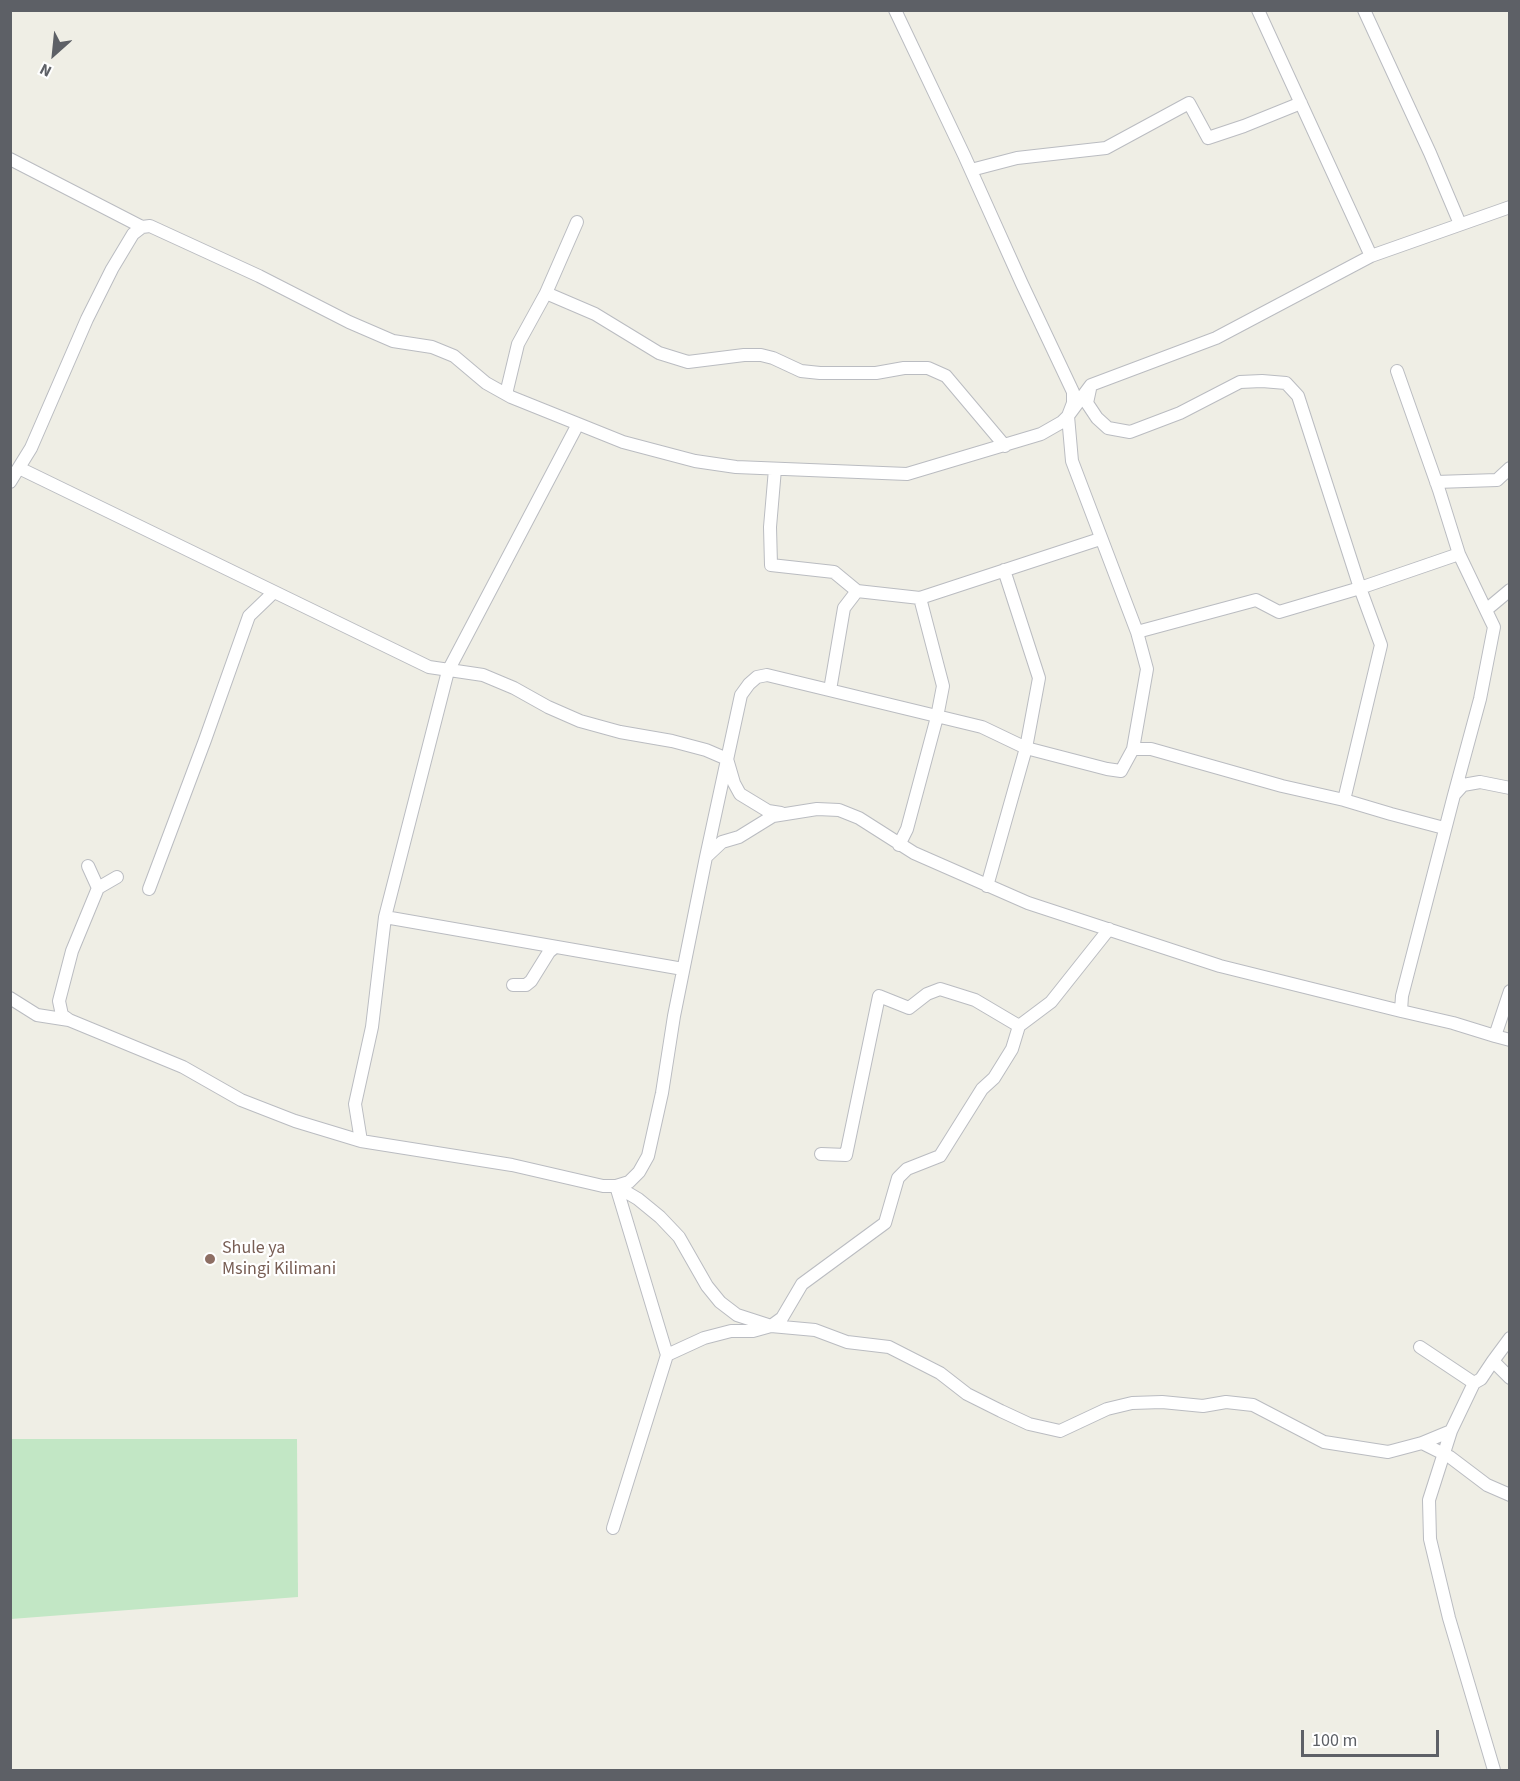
<!DOCTYPE html>
<style>
body{margin:0}
#map{position:relative;width:1520px;height:1781px;overflow:hidden;background:#efeee5;font-family:"Source Sans 3",sans-serif}
canvas{display:block}
.frame{position:absolute;inset:0;border:12px solid #5d6066;pointer-events:none}
.north{position:absolute;left:24px;top:24px;width:60px;height:60px;-webkit-text-stroke:4px #fff;paint-order:stroke;rotate:207deg;font-size:16px;font-weight:700;line-height:24px;text-align:center;color:#5d6066}
.north::after{content:'';display:block;margin:auto;width:21px;height:27px;background:#5d6066;clip-path:polygon(50% 0,100% 100%,50% 72%,0 100%)}
.scale{position:absolute;left:1301px;top:1730px;width:138px;height:27px;box-sizing:border-box;border:3px solid #5d6066;border-top:0;padding-left:8px;font-size:18px;line-height:21px;white-space:nowrap;color:#5d6066;-webkit-text-stroke:4px #fff;paint-order:stroke}
</style>
<div id="map">
<canvas width="1520" height="1781"></canvas>
<div class="frame"></div>
<div class="north">N</div>
<div class="scale">100 m</div>
</div>
<script>
const g = document.querySelector('canvas').getContext('2d');
g.lineJoin = 'round';
function paint(path, color) {
  g.fillStyle = color;
  g.fill(path, 'evenodd');
}
function poly(rows) {
  const path = new Path2D();
  for (const r of rows) {
    path.moveTo(r[0], r[1]);
    for (let i = 2; i < r.length; i += 2) path.lineTo(r[i], r[i + 1]);
  }
  return path;
}
function stroke(path, color, width, dash) {
  g.strokeStyle = color;
  g.lineWidth = width;
  g.lineCap = dash ? 'butt' : 'round';
  g.setLineDash(dash || []);
  g.stroke(path);
}
function drawText(font, color, halo, rows, align = 'center') {
  g.font = font + ' "Source Sans 3",sans-serif';
  g.lineWidth = 4.5;
  g.setLineDash([]);
  g.textBaseline = 'middle';
  g.strokeStyle = halo;
  g.fillStyle = color;
  for (const [text, x, y, turn = 0] of rows) {
    g.save();
    g.translate(x, y);
    g.rotate((+turn || 0) * Math.PI / 180);
    g.textAlign = isNaN(turn) ? turn : align;
    if (halo) g.strokeText(text, 0, 0);
    g.fillText(text, 0, 0);
    g.restore();
  }
}
paint(poly([
 [11,1439,297,1439,298,1597,11,1619]
]), '#c2e7c5');
const minor = poly([
 [1258,10,1371,256],
 [1364,10,1430,153,1460,224],
 [10,159,142,227],
 [971,170,1017,158,1106,148,1189,103,1208,138,1244,126,1301,103],
 [546,293,595,314,659,353,688,362,744,355,761,355,773,358,801,371,820,373,876,373,904,368,928,368,946,376,1005,446],
 [1397,371,1439,490,1459,554,1494,627,1480,699,1454,795],
 [1090,389,1087,403,1097,418,1108,428,1130,432,1180,413,1240,382,1262,381,1286,383,1298,396,1360,588,1381,645,1344,800],
 [506,394,518,344,546,293,577,222],
 [19,468,429,667,483,675,514,688,548,707,580,721,620,732,672,741,706,750,727,759,734,783,740,794,768,811,781,813],
 [775,469,770,527,771,565,834,572,857,591,920,598,1100,539],
 [10,482,31,448,87,319,112,269,133,234,142,227,150,226,259,276,349,322,393,341,432,347,454,356,486,383,511,397,623,442,695,461,736,467,907,474,1041,434,1062,422,1068,416,1073,403,1073,392,1022,284,964,155,895,10],
 [1436,482,1497,480,1510,468],
 [1486,610,1510,590],
 [1137,632,1256,600,1279,612,1360,588,1459,554],
 [830,690,844,608,857,591],
 [1133,749,1147,669,1137,632,1072,461,1068,416,1091,385,1216,338,1371,256,1510,207],
 [899,845,907,829,937,717,943,686,920,598],
 [706,857,741,695,749,684,757,677,767,675,982,727,1026,748,1107,769,1121,771,1133,749,1151,749,1282,786,1344,800,1391,814,1444,828],
 [88,866,98,888],
 [987,886,1026,748,1039,678,1004,570],
 [149,889,205,740,249,616,274,592],
 [385,917,448,671,578,424],
 [513,985,526,985,531,981,549,952,555,947],
 [1510,991,1495,1036,1510,1040],
 [10,998,37,1015,69,1020,183,1067,241,1100,295,1121,361,1141,512,1165,603,1186,616,1186,629,1182,639,1172,648,1156,662,1093,674,1016,706,857,722,842,739,837,773,816,817,809,839,810,859,818,914,853,1028,903,1220,966,1401,1011],
 [69,1020,62,1015,59,1001,72,951,98,888,117,877],
 [1495,1036,1453,1023,1401,1011,1402,996,1454,795,1463,785,1480,782,1510,788],
 [361,1141,355,1104,372,1027,385,917,683,969],
 [821,1154,846,1155,879,996,909,1008,927,994,940,989,975,1000,1019,1026,1051,1002,1109,929],
 [616,1186,638,1199,660,1217,679,1237,707,1286,720,1302,737,1315,771,1326,815,1330,847,1342,889,1347,940,1373,967,1394,1001,1411,1029,1424,1060,1431,1107,1409,1132,1403,1162,1402,1203,1406,1226,1402,1253,1405,1324,1442,1388,1452,1422,1443,1451,1431,1474,1383],
 [1510,1338,1493,1361,1510,1378],
 [1420,1347,1474,1383,1481,1379,1493,1361],
 [667,1355,704,1338,731,1331,753,1331,771,1326,782,1318,802,1284,885,1223,898,1178,907,1169,940,1156,982,1089,994,1078,1012,1049,1019,1026],
 [1451,1431,1429,1500,1430,1539,1449,1618,1494,1770],
 [1422,1443,1450,1457,1487,1485,1510,1495],
 [613,1528,667,1355,616,1186]
]);
stroke(minor, '#babcc1', 14);
stroke(minor, '#fff', 12);
for (const [x, y, r, color] of [
 [210,1259,6,"#8d6e63"]
]) {
  const dot = new Path2D();
  dot.arc(x, y, r, 0, 2 * Math.PI);
  g.fillStyle = color;
  g.fill(dot);
  stroke(dot, '#fff', 2);
}
drawText('18px', '#785e54', '#fff', [
 ["Shule ya",222,1249],
 ["Msingi Kilimani",222,1270]
], 'left');
</script>
